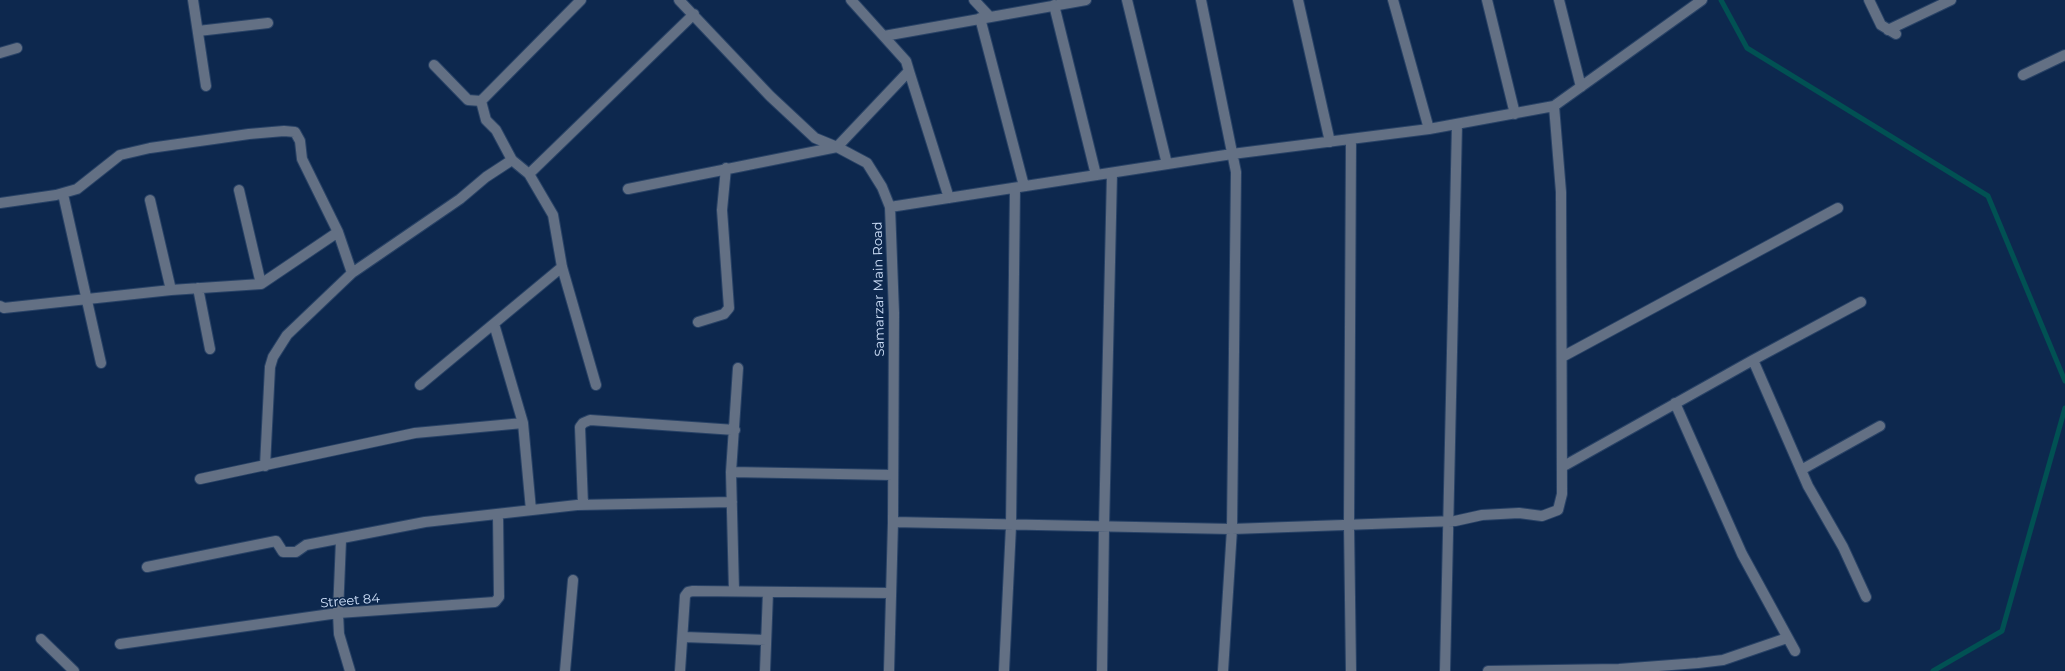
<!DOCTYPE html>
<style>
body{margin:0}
canvas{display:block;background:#0d284e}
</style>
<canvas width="2065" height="671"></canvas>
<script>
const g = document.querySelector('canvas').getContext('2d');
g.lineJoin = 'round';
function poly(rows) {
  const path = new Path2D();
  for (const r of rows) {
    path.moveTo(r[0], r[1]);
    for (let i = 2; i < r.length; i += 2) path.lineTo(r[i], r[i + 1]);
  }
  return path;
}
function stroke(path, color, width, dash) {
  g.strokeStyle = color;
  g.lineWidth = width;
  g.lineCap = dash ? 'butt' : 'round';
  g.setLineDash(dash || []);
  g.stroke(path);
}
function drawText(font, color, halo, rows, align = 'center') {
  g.font = font + ' Montserrat,sans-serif';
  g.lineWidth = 3.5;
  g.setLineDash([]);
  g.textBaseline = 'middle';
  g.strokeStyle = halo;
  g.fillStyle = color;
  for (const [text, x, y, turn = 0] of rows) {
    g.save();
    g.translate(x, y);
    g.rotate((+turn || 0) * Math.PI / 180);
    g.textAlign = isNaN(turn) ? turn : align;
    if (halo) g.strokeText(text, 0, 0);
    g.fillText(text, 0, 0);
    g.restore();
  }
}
stroke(poly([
 [1721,0,1747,48,1988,196,2065,381],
 [1933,671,2002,631,2065,408]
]), '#015153', 5);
const minor = poly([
 [193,0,206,86],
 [679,0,770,96,815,138,837,147,867,163,882,187,890,207,894,313,893,522,889,671],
 [974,0,989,16],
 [1127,0,1167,164],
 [1201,0,1236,172,1232,529,1223,671],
 [1298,0,1330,142],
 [1393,0,1429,129],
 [1487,0,1515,114],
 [1559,0,1581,87],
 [1869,0,1881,25,1896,34],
 [1054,5,1096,175],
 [980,18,1024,186],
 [1888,30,1951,0],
 [198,31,268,23],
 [884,36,1086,0],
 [0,53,17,48],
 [434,65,468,100,481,101,581,0],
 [909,71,949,198],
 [2023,75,2065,55],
 [481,101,486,120,496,130,512,160,529,174,553,215,562,267,596,385],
 [529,174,694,14],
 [628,189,837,147,909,71,906,61,851,0],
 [239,190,261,284],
 [63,194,101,363],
 [150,200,171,290],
 [0,203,56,195,77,189,120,155,150,148,249,134,284,131,295,132,300,141,302,159,338,232,352,273,460,199,486,177,512,160],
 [890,207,1232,154,1429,129,1554,106,1702,0],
 [198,288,210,349],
 [0,306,4,308,171,290,261,284,338,232],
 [698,322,724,314,729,308,722,210,726,168],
 [494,324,523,423,531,510],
 [1562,357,1838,208],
 [1753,360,1808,486,1843,547,1866,597],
 [420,385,562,267],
 [1675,403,1742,554,1795,651],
 [265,466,270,367,273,357,287,335,352,273],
 [1562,467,1753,360,1861,302],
 [1801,470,1880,426],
 [731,472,893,475],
 [200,479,415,433,523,423],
 [583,505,580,427,583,423,590,420,735,430],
 [893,522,1232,529,1455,521,1482,515,1519,513,1542,516,1558,510,1562,494,1561,192,1554,106],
 [341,540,338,613,339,634,350,671],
 [147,567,276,541,283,552,296,552,306,545,425,522,577,505,732,502],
 [734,591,731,472,738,368],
 [684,637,766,640],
 [41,639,74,671],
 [120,644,338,613,495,602,499,597,498,515],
 [565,671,573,580],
 [680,671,685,596,688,592,693,591,891,593],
 [765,671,768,592],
 [1004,671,1011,526,1015,188],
 [1102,671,1104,528,1112,173],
 [1351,671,1349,525,1351,139],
 [1445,671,1457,124],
 [1488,671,1619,669,1698,663,1723,660,1787,638]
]);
stroke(minor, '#284266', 12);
stroke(minor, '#637084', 10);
drawText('13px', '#d0e1fa', '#0d284e', [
 ["Samarzar Main Road",879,289,-91],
 ["Street 84",350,601,-5]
]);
</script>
